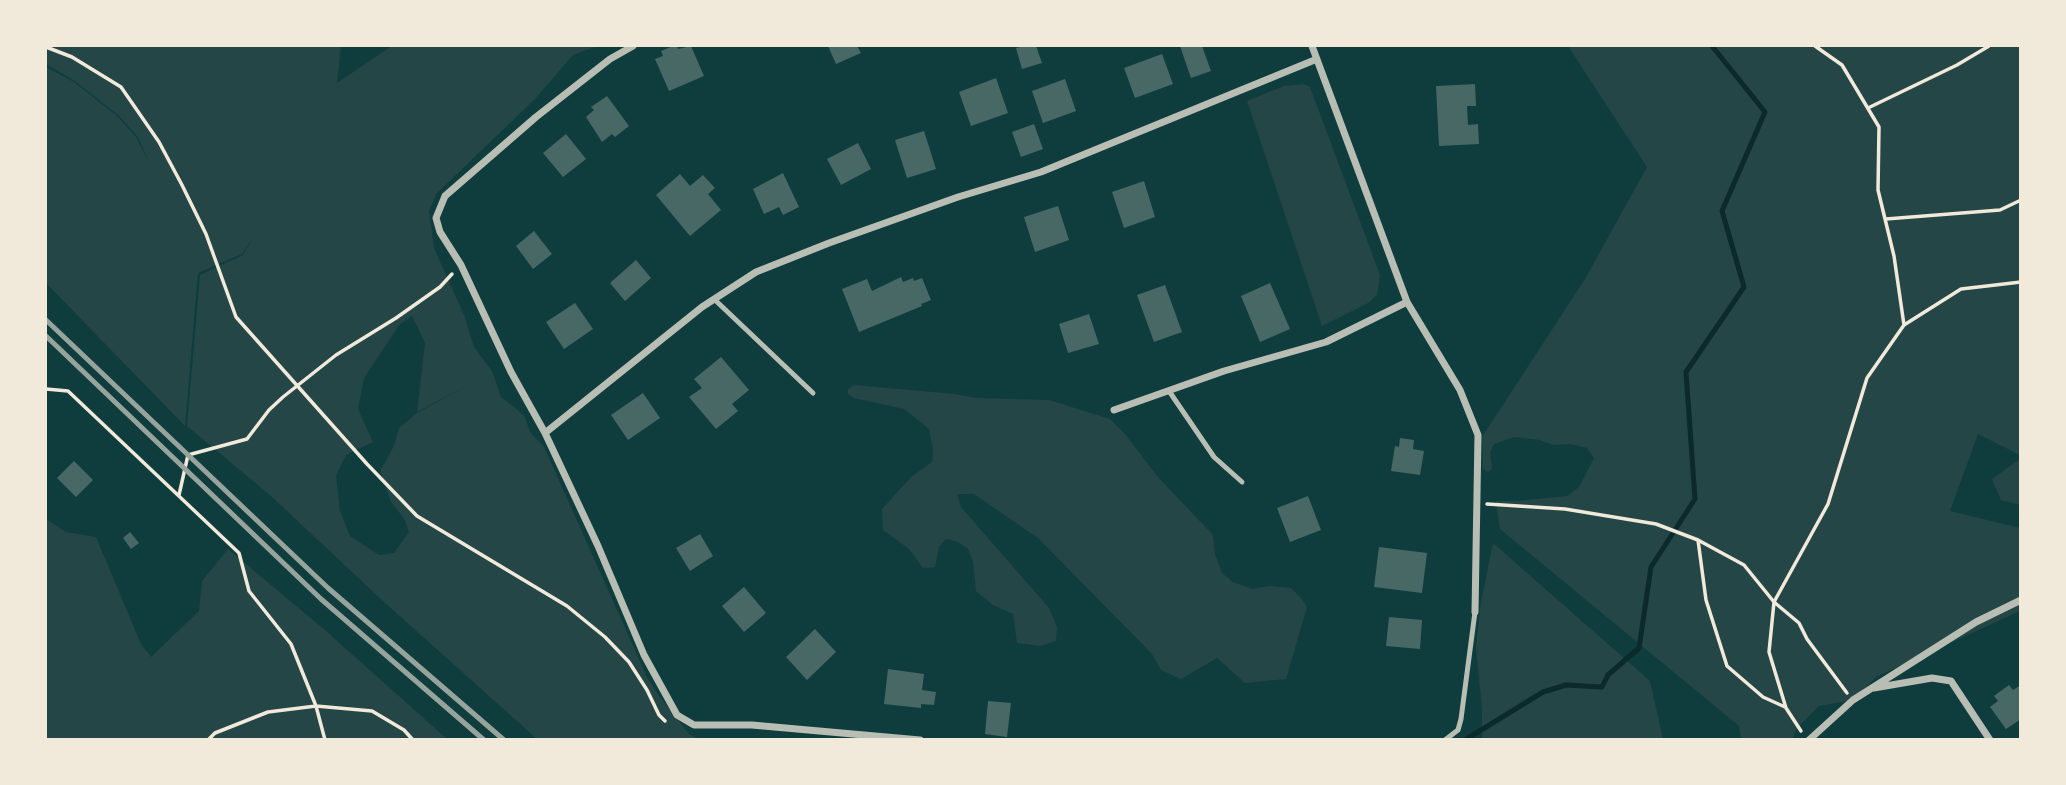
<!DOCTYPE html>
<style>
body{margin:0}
#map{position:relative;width:2066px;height:785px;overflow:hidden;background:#0f3d3e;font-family:"IBM Plex Sans",sans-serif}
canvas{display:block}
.frame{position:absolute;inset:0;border:47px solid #f1e9da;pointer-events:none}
</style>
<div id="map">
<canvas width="2066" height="785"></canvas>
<div class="frame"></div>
</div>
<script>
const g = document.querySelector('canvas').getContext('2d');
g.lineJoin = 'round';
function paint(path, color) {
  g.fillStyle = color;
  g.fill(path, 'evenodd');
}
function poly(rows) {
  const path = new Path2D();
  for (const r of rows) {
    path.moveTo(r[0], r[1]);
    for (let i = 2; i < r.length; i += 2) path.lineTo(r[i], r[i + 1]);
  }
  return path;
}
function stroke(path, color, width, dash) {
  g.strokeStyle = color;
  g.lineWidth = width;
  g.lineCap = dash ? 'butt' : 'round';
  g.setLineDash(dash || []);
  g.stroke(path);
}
paint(poly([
 [46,46,341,46,337,83,392,46,597,46,573,55,535,99,437,193,429,211,434,248,464,315,474,347,492,371,501,397,524,415,530,432,544,447,647,677,659,696,689,734,699,739,537,739,383,601,271,496,187,426,200,275,243,255,253,238,242,254,198,273,185,426,46,283,46,67,74,82,116,115,136,137,149,162,138,137,118,115,75,81,46,64],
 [412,316,425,343,417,412,470,384,417,413,399,428,394,446,380,471,391,502,405,520,409,532,394,553,379,555,350,536,340,511,336,475,346,455,373,442,358,409,364,378,399,325],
 [1568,46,2020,46,2020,455,1978,434,1950,511,2020,528,2020,611,1876,677,1853,700,1819,706,1798,727,1792,739,1741,739,1739,726,1500,529,1496,501,1517,501,1567,496,1579,487,1594,458,1587,448,1570,444,1553,445,1540,440,1514,437,1494,444,1490,452,1492,469,1488,472,1483,469,1482,437,1585,279,1647,167],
 [1304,84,1310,87,1380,275,1377,295,1368,303,1322,326,1247,101,1284,86],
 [854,385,955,394,976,398,1049,400,1110,419,1125,434,1157,476,1213,535,1215,554,1222,573,1233,582,1252,589,1269,586,1291,588,1302,599,1307,607,1286,679,1245,683,1217,658,1181,679,1161,670,1152,654,1038,538,974,494,957,494,961,507,1049,608,1057,627,1056,641,1040,646,1017,643,1013,614,993,605,976,591,973,561,968,549,958,542,946,539,939,547,935,567,923,568,909,549,883,530,882,509,911,477,932,462,933,450,929,429,904,409,854,398,848,394,848,389],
 [2020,459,2020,505,2001,500,1992,479],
 [46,519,66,532,96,537,141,644,151,657,199,611,202,581,228,549,326,631,447,739,46,739],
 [1493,543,1650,681,1663,739,1482,739,1482,709,1476,647,1481,602]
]), '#244646');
stroke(poly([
 [1465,740,1543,692,1566,685,1602,687,1608,675,1639,648,1651,567,1695,499,1686,372,1744,287,1722,211,1765,112,1712,46]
]), '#0a2a2b', 5);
paint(poly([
 [673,46,677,46,678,49,691,46,704,76,669,91,655,59,663,56,661,51],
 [828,46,857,46,861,53,836,64],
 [1024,46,1036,46,1042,63,1022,69,1016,48],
 [1180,46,1202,46,1211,71,1191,78],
 [1162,54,1173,84,1135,98,1124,68],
 [996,78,1008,113,971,126,959,92],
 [1065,79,1076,111,1043,123,1032,91],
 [1475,84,1476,106,1467,106,1468,125,1478,124,1479,144,1439,146,1436,86],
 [607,96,629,126,615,137,612,134,602,142,586,117,594,110,591,107],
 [1034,124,1043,149,1021,157,1012,132],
 [924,131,936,169,907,178,895,140],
 [566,134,586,159,563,177,543,153],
 [858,143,871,169,841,185,827,159],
 [783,173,799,207,783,215,779,207,764,214,753,189],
 [680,174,690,186,703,175,715,188,708,194,721,210,690,236,656,195],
 [1144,181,1155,217,1124,228,1112,192],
 [1058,206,1069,240,1035,252,1024,217],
 [534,231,552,254,533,269,516,246],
 [636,260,651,278,625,301,610,283],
 [901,277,903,282,913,278,914,281,922,278,931,300,921,304,922,306,859,332,842,289,867,279,872,291],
 [1270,283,1290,329,1260,342,1241,296],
 [1165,285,1182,332,1154,342,1137,295],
 [575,303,593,329,564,349,546,322],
 [1089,314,1099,344,1068,353,1059,324],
 [721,357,749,390,732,404,738,411,716,429,689,397,702,388,694,379],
 [643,393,660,418,628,440,611,415],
 [1400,438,1414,440,1413,449,1424,451,1420,475,1391,471,1395,446,1399,447],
 [74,461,93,480,76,497,57,478],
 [1308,496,1321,530,1290,542,1277,508],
 [130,532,139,543,131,549,123,538],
 [700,534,713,556,690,571,676,548],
 [1379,547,1427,553,1422,593,1374,587],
 [744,587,766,613,744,632,722,606],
 [1389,617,1422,620,1420,649,1386,646],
 [815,629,836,652,807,680,786,657],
 [888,669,924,674,922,690,936,692,934,705,921,704,921,708,884,704],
 [2009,685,2013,690,2021,685,2021,719,2006,729,1990,707,1998,701,1994,696],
 [988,701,1011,703,1007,737,985,734]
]), '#486865');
stroke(poly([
 [1815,46,1842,65,1879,127,1878,190,1894,256,1904,325],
 [46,47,72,57,121,87,159,142,182,185,206,234,236,317,367,464,417,516,567,606,605,637,629,662,647,690,659,715,665,721],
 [1868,108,1957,65,1989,46],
 [1886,219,2000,210,2021,200],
 [46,389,68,391,239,553,249,591,291,644,316,706,325,740],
 [179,495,188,455,247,439,269,410,283,397,336,355,396,318,440,287,452,274],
 [1487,504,1565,509,1656,524,1698,540,1744,565,1774,602,1799,623,1807,639,1847,693],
 [1698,540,1706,600,1727,666,1763,697,1785,707],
 [1801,731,1786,708,1769,652,1774,602,1828,504,1867,378,1904,325,1961,289,2021,282],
 [208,740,215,733,268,712,316,706,372,711,404,730,413,740]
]), '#f1e9da', 3.5);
stroke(poly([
 [714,299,813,393],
 [1169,391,1214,457,1242,482],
 [1445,740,1458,730,1461,719,1475,612]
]), '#b8beb3', 5);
stroke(poly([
 [633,46,610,59,536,117,445,196,436,218,440,232,461,265,511,372,545,433,598,546,644,655,677,715,694,725,752,725,920,740],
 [1312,46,1407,302,1460,390,1478,435,1475,612],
 [1114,410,1224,371,1326,342,1407,302],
 [545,433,702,307,756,272,829,243,958,197,1041,172,1317,59],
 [1874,688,1932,678,1951,681,1990,740],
 [1809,740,1853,700,1976,622,2021,600]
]), '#b8beb3', 7);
stroke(poly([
 [46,320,328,588,504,740],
 [46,336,321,599,484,740]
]), '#97a49c', 5);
</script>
